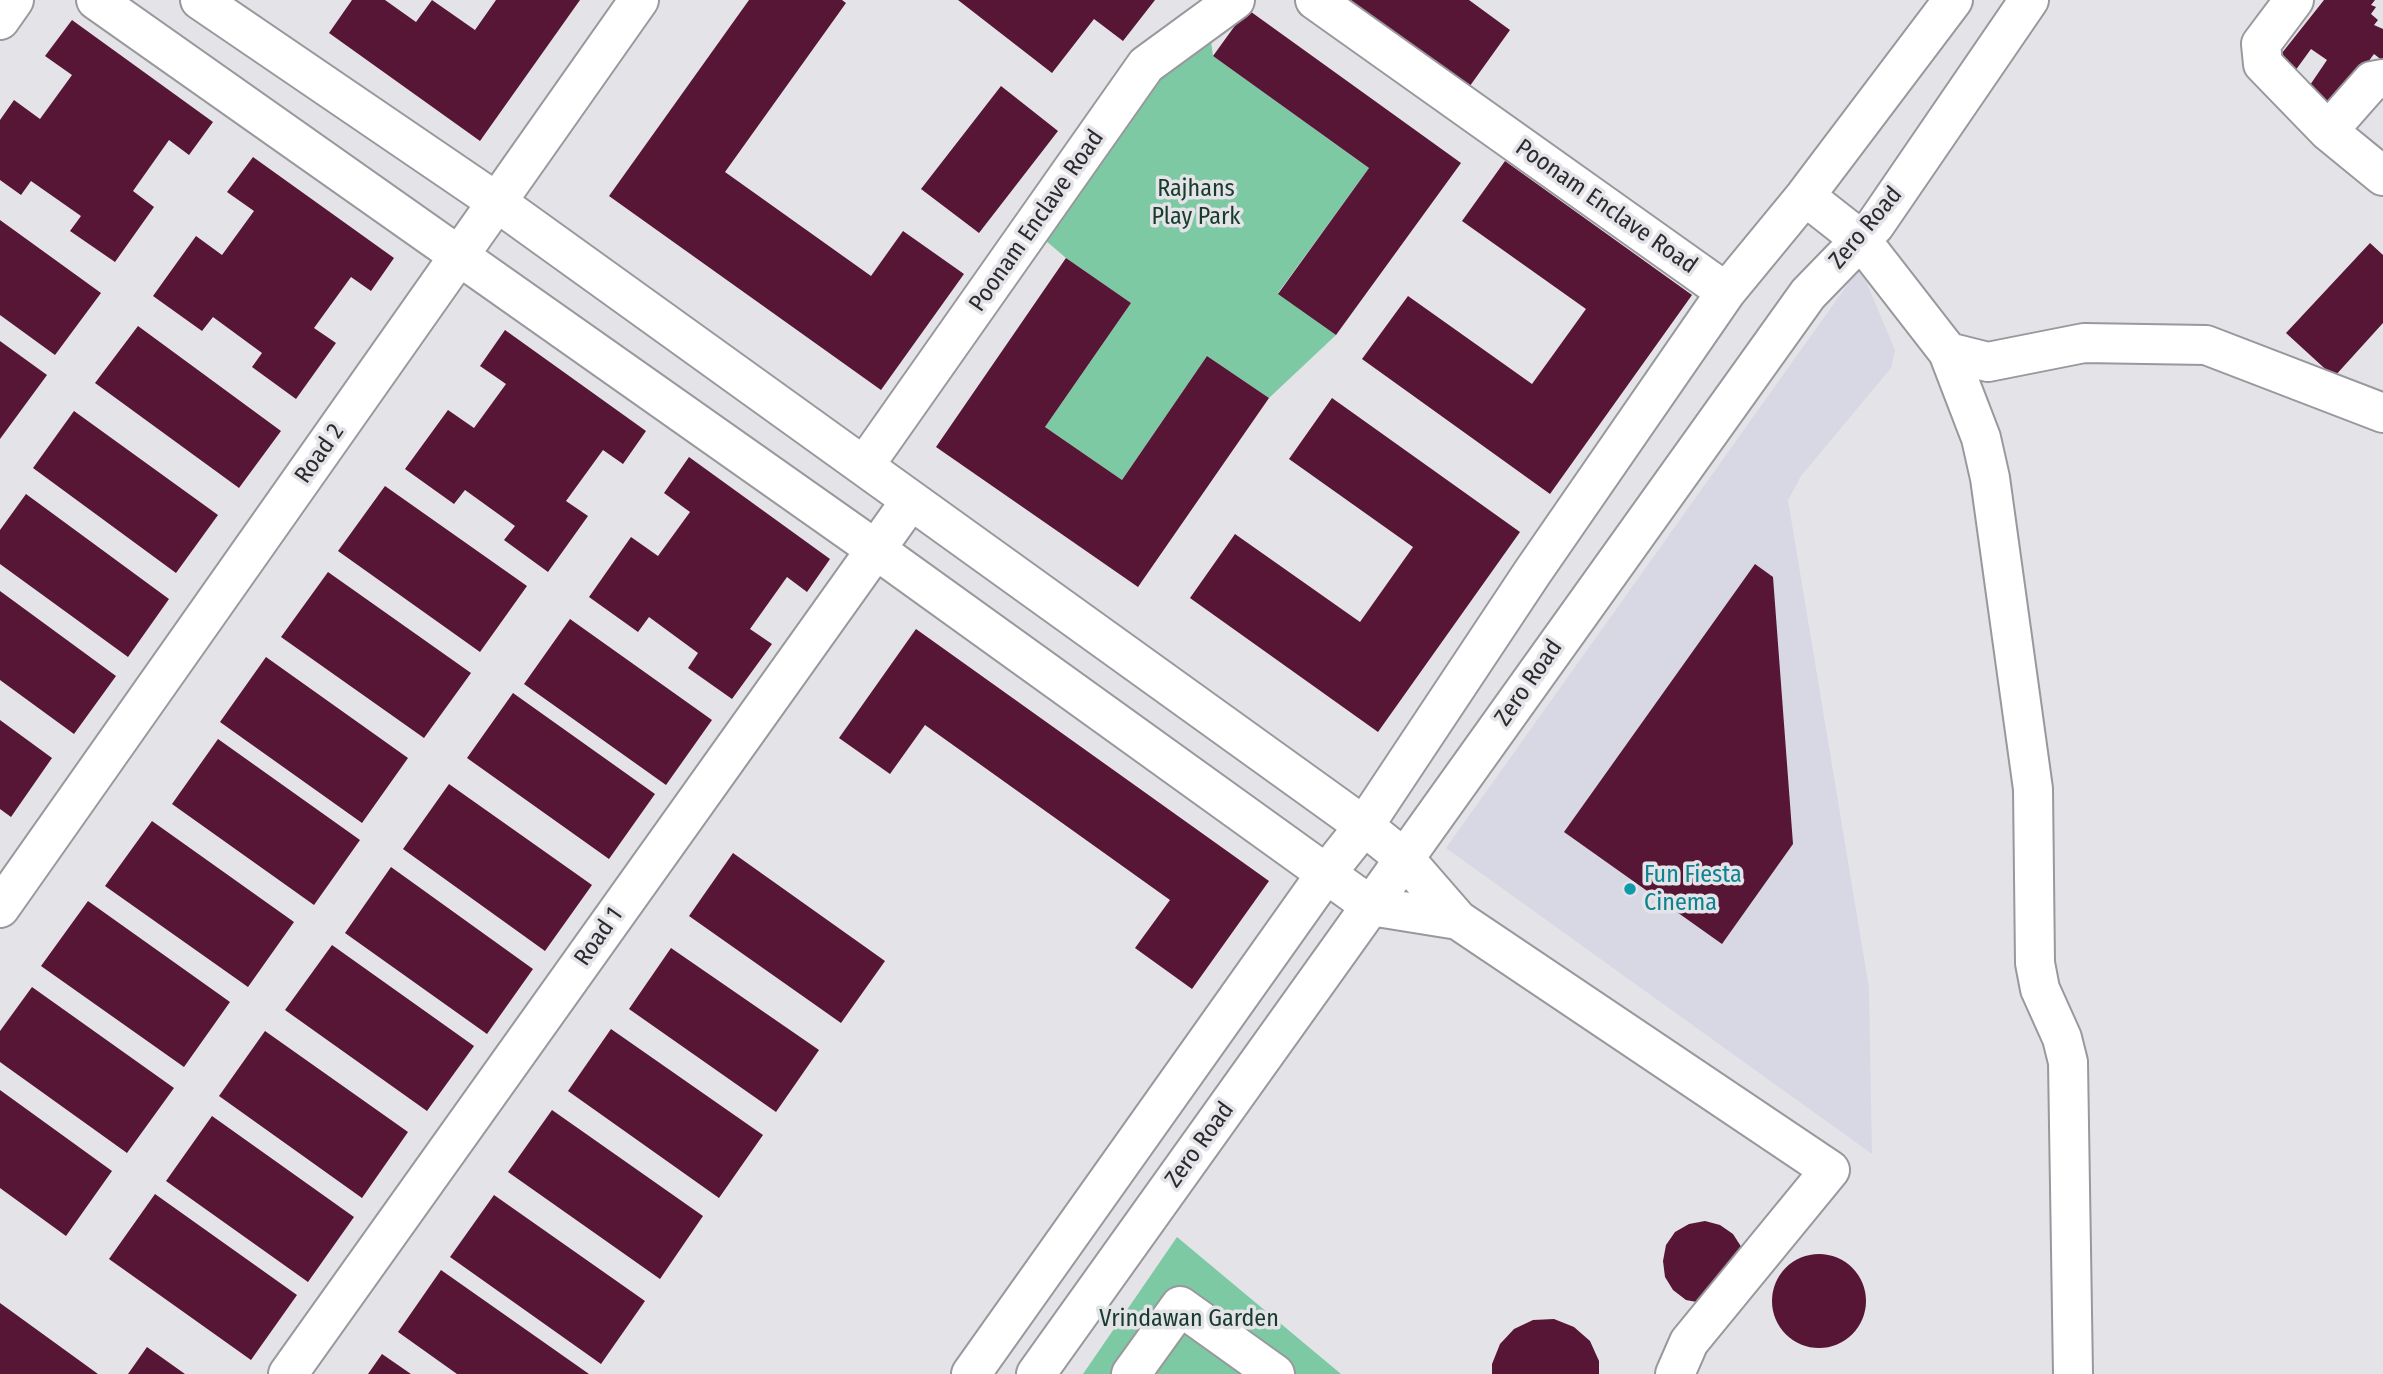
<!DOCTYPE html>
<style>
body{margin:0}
canvas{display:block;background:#e3e3e8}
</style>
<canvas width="2383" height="1374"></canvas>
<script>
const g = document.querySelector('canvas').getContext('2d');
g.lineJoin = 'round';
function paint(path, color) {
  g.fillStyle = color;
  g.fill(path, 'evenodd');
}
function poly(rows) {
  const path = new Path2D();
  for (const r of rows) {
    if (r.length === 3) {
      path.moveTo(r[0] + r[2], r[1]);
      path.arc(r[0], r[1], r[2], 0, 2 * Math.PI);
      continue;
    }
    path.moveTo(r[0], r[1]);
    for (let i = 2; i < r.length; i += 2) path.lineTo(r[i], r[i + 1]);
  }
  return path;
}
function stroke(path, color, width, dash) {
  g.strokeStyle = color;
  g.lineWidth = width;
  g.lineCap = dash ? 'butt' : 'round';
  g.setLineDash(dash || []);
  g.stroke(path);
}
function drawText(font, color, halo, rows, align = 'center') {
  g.font = font + ' "Fira Sans Condensed",sans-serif';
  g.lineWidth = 7;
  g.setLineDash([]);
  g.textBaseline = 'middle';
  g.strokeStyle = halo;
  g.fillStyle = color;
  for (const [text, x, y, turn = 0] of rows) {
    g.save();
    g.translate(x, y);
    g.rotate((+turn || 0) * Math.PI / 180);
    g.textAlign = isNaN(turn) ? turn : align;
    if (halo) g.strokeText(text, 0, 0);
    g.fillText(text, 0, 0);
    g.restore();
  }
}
paint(poly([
 [1860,267,1895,350,1891,368,1801,476,1788,500,1869,988,1872,1154,1446,848]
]), '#d8d8e5');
paint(poly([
 [1208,19,1213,56,1369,168,1278,293,1336,335,1269,398,1207,356,1122,480,1045,427,1131,303,1066,258,1031,228],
 [1177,1237,1341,1374,1083,1374]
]), '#7dc9a3');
paint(poly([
 [352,0,385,0,416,22,432,0,475,30,496,0,580,0,480,141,329,33],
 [749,0,842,0,846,3,725,172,871,276,903,231,964,274,881,390,609,196],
 [958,0,1155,0,1123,41,1094,19,1052,73],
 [1342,0,1469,0,1510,30,1467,90],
 [2324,0,2375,0,2371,5,2376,7,2371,14,2378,20,2374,25,2383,29,2383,61,2374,54,2335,106,2308,88,2327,60,2311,49,2295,71,2278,58],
 [1247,9,1461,163,1336,335,1278,294,1369,168,1213,56],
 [72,20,213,122,189,155,169,140,133,191,154,207,115,262,70,231,81,216,31,181,21,195,0,180,0,120,14,100,40,119,72,75,45,56],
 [1001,86,1058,131,979,233,921,189],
 [253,157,394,258,371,291,351,277,314,328,336,343,296,399,252,367,262,353,213,317,202,331,153,296,196,236,222,255,254,211,227,192],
 [1505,161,1692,295,1550,494,1362,359,1408,296,1532,384,1586,309,1462,221],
 [0,220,101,293,55,355,0,315],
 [2370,243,2383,255,2383,323,2334,377,2286,333],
 [1066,258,1131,303,1045,427,1122,480,1207,356,1269,398,1138,587,936,447],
 [138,326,281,431,239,488,95,383],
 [505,330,646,431,623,464,603,450,566,501,588,516,548,572,504,540,515,526,465,490,454,504,405,469,448,410,474,428,506,384,480,366],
 [0,341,47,375,0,439],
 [1332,398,1520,532,1378,732,1190,598,1235,534,1360,622,1413,547,1289,459],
 [74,411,218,515,176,573,33,468],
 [689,457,830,559,807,592,787,577,750,629,772,644,732,699,688,668,698,653,649,617,638,632,589,597,631,537,658,556,690,512,664,493],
 [385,486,527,586,480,652,338,551],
 [26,494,169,599,128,657,0,564,0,530],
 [1755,564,1773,577,1793,844,1722,944,1564,832],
 [328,572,471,673,424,738,281,637],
 [0,591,116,676,74,734,0,680],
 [570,619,712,720,666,785,524,684],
 [916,629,1269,881,1192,989,1135,948,1170,900,925,725,890,774,839,738],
 [266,657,408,758,362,823,220,722],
 [513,693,655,794,609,859,467,758],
 [0,720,52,758,11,817,0,809],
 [218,739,360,840,314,905,172,804],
 [449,784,592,885,545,951,403,849],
 [152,821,294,922,248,987,105,886],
 [733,853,885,961,841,1023,689,916],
 [391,867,533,969,487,1034,345,933],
 [88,901,230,1002,184,1067,41,966],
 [332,945,474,1046,427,1111,285,1010],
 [671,948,819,1050,776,1112,629,1009],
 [32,987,174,1088,127,1153,0,1062,0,1031],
 [611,1029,763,1135,719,1198,568,1091],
 [265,1031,408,1132,362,1198,219,1096],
 [0,1090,112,1171,66,1236,0,1188],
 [552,1110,703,1216,660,1279,508,1172],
 [212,1116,354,1217,308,1282,166,1181],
 [155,1194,297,1295,251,1360,109,1259],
 [494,1195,645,1301,601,1364,450,1257],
 [1705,1221,1720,1225,1733,1234,1742,1248,1702,1303,1686,1300,1673,1290,1665,1277,1663,1261,1666,1245,1675,1232,1689,1224],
 [1819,1301,47],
 [441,1270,589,1374,457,1374,398,1332],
 [0,1303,98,1374,0,1374],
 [1554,1319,1574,1327,1590,1341,1599,1361,1599,1374,1492,1374,1492,1364,1500,1344,1514,1329,1533,1320],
 [147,1347,185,1374,128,1374],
 [382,1354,411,1374,368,1374]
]), '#571636');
const minor = poly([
 [96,0,875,549,1371,906,1458,920],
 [200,0,498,203,1364,826,1405,859,1458,920,1830,1170,1689,1342,1675,1374],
 [1315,0,1726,292],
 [2294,0,2261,44,2263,64,2328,131,2383,176],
 [0,20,14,0],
 [2328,131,2372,81,2383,79],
 [1805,196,1861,240,1948,352,1981,438,1990,478,2033,789,2035,963,2040,989,2062,1038,2068,1062,2073,1374],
 [1948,352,1988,362,2084,343,2206,345,2383,413],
 [864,466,1146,65,1235,0],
 [0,908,639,0],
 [288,1374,911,500],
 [971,1374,1325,875,1364,826,1532,573,1726,292,1805,196,1953,0],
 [1036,1374,1808,294,1875,225,2029,0],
 [1131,1374,1180,1306,1275,1374]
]);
stroke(minor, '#98989d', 42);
stroke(minor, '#fff', 38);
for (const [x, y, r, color] of [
 [1630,889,7,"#0f9aa8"]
]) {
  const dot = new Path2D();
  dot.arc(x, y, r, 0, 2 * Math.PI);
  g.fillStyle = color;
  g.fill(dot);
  stroke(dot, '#e3e3e8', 2.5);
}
drawText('24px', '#173c2b', '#e3e3e8', [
 ["Rajhans",1196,189],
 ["Play Park",1196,217],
 ["Vrindawan Garden",1189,1319]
]);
drawText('24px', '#2b2b2d', '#e3e3e8', [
 ["Poonam Enclave Road",1606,207,35],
 ["Poonam Enclave Road",1037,221,-55],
 ["Zero Road",1866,228,-50],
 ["Road 2",320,454,-55],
 ["Zero Road",1529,683,-55],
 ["Road 1",599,937,-55],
 ["Zero Road",1200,1145,-54]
]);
drawText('24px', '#0d838f', '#e3e3e8', [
 ["Fun Fiesta",1644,875],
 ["Cinema",1644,903]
], 'left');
</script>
